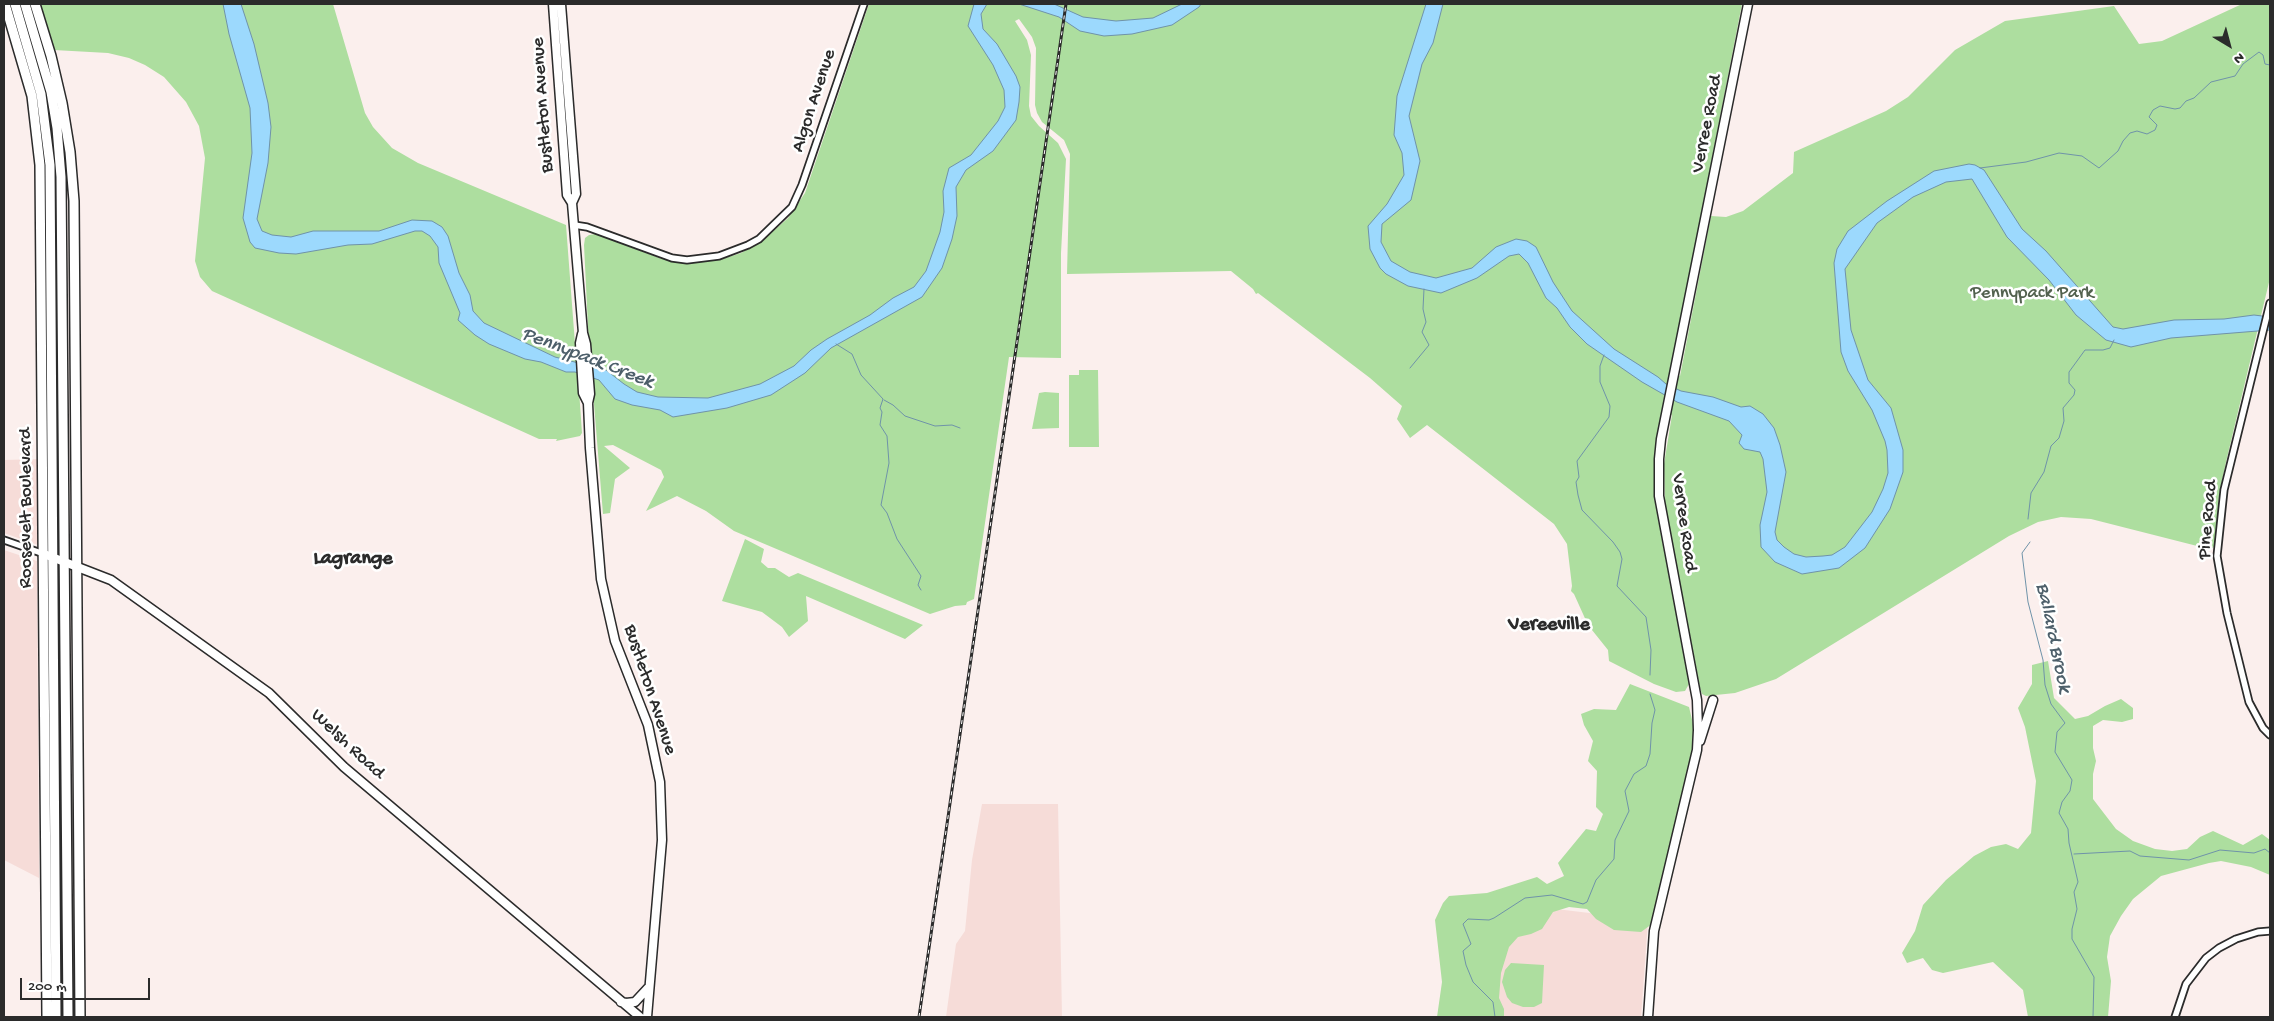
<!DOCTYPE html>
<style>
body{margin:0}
#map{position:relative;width:2274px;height:1021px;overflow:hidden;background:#fbefed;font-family:"Gochi Hand",sans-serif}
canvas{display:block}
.frame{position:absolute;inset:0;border:5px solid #2b2b2b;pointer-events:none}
.north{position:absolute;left:2204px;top:20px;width:50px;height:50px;-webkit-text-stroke:4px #fff;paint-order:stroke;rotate:143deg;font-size:14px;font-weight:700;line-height:20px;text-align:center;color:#2b2b2b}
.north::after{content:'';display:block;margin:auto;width:18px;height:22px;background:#2b2b2b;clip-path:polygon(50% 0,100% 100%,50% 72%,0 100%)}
.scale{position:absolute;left:20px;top:978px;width:130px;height:22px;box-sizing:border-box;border:2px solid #2b2b2b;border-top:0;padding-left:6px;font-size:15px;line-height:18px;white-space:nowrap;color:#2b2b2b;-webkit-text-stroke:4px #fff;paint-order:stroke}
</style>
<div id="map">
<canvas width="2274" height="1021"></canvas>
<div class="frame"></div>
<div class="north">N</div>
<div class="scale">200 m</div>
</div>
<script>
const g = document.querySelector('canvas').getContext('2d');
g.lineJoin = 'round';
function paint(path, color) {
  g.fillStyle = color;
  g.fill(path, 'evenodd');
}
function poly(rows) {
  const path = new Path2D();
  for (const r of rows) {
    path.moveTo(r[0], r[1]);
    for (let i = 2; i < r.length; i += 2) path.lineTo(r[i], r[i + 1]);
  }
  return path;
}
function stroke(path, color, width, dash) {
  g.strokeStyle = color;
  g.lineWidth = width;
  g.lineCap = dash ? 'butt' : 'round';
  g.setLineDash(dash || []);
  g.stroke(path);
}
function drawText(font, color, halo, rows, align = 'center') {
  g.font = font + ' "Gochi Hand",sans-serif';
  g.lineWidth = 5;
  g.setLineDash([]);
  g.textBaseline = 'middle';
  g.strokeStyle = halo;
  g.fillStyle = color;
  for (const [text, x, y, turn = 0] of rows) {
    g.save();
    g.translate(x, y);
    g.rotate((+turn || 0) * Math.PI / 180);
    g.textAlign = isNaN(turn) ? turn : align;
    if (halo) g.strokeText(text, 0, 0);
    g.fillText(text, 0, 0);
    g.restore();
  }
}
paint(poly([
 [39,459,38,545,4,533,4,460],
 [4,550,37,561,39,878,4,860],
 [982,804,1058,804,1062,1017,946,1017,956,944,965,931,972,860],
 [1556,909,1648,920,1641,1017,1487,1017,1495,926]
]), '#f6dcd8');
paint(poly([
 [38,4,333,4,365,113,373,127,392,148,418,163,566,225,575,344,589,347,584,245,585,238,589,235,596,234,662,259,719,260,741,253,762,241,788,218,805,193,869,4,1742,4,1671,369,1680,376,1711,216,1726,217,1743,211,1793,173,1794,152,1886,111,1908,97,1955,50,2005,21,2114,6,2139,44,2162,41,2242,4,2270,4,2270,278,2226,462,2219,495,2215,545,2213,548,2209,549,2091,519,2061,517,2038,522,2009,536,1776,679,1735,693,1706,696,1702,694,1700,688,1665,504,1664,464,1672,415,1663,409,1654,457,1654,497,1689,684,1685,691,1676,692,1654,684,1609,661,1608,650,1588,625,1574,594,1571,591,1572,586,1567,544,1554,524,1427,425,1410,438,1397,419,1402,406,1370,378,1258,293,1256,294,1253,289,1231,271,1067,274,1070,154,1064,140,1042,122,1037,113,1035,105,1036,48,1032,37,1019,19,1015,21,1027,40,1031,55,1029,106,1031,116,1039,126,1058,143,1066,159,1061,253,1061,358,1009,357,974,599,967,602,966,605,955,606,930,614,734,531,706,511,677,496,646,511,664,477,661,470,613,445,604,446,630,468,615,479,610,513,603,514,593,392,579,390,582,433,580,436,556,441,557,439,539,439,212,291,200,277,195,261,205,158,199,126,186,102,164,77,145,65,129,58,108,53,54,50],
 [1079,370,1098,370,1099,447,1069,447,1069,375,1079,375],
 [1045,392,1059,393,1059,428,1032,429,1039,393],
 [745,539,764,549,761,562,768,568,775,568,789,577,798,573,923,625,905,639,806,596,808,621,789,637,782,627,762,612,722,601],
 [2048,661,2054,698,2075,719,2088,716,2105,706,2121,699,2133,708,2133,719,2122,722,2103,720,2093,726,2093,748,2096,761,2093,774,2093,799,2116,829,2133,841,2155,849,2172,851,2187,849,2200,837,2213,831,2243,845,2262,834,2270,840,2270,875,2251,867,2221,861,2209,863,2161,876,2133,899,2121,916,2110,936,2107,957,2111,981,2108,1017,2028,1017,2023,990,1993,962,1943,973,1932,970,1923,958,1907,963,1902,953,1915,931,1923,905,1946,880,1974,856,1991,847,2006,844,2018,849,2031,833,2036,781,2025,727,2018,708,2032,684,2032,665],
 [1630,684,1689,707,1694,728,1692,760,1652,924,1641,932,1614,930,1596,919,1587,909,1569,907,1553,912,1542,929,1531,934,1518,937,1509,947,1501,973,1499,998,1504,1009,1504,1017,1437,1017,1442,982,1435,920,1443,903,1449,896,1487,893,1537,877,1547,884,1564,876,1558,863,1586,829,1596,831,1603,814,1596,807,1597,771,1588,761,1593,741,1584,725,1581,714,1594,709,1616,710],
 [1511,963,1544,965,1542,1003,1534,1007,1523,1007,1512,1003,1507,997,1502,982,1505,970]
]), '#adde9f');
const water = poly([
 [223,4,241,4,254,44,268,103,271,127,268,163,257,219,262,231,272,235,291,237,313,231,379,231,412,220,432,221,442,227,448,236,459,273,470,295,473,311,484,323,555,357,606,370,624,384,637,392,658,397,708,398,760,384,794,366,811,350,827,339,870,315,893,298,914,287,926,271,940,232,944,212,943,191,949,168,971,155,998,121,1005,107,1004,90,993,65,968,26,974,4,987,4,981,14,983,29,997,44,1016,76,1020,87,1019,102,1016,120,993,151,966,170,956,187,957,216,952,239,942,268,922,297,831,348,805,373,771,395,727,408,673,417,660,410,632,405,615,399,599,380,575,372,566,372,541,362,525,359,489,344,475,335,458,320,460,313,439,263,438,247,430,236,422,231,415,231,372,244,348,245,296,254,279,253,255,248,250,242,243,218,252,153,250,108,229,34,223,4],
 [1019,4,1054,4,1083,17,1116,21,1153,18,1182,4,1201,4,1199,7,1172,25,1132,34,1104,36,1080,31,1059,17,1019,4],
 [1426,4,1443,4,1433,43,1422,64,1409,116,1420,161,1411,200,1382,224,1381,242,1391,261,1410,272,1436,278,1472,268,1496,247,1516,239,1527,241,1536,247,1553,282,1572,311,1614,349,1658,377,1666,384,1681,391,1713,397,1741,407,1750,406,1763,414,1774,428,1780,445,1786,472,1775,532,1777,540,1784,547,1794,554,1806,557,1823,556,1832,555,1845,547,1872,512,1883,489,1888,473,1887,450,1885,441,1872,410,1848,371,1841,352,1834,263,1837,249,1848,231,1887,201,1934,171,1969,164,1975,165,1984,170,2022,229,2046,251,2113,327,2123,329,2174,320,2224,319,2254,315,2270,317,2270,330,2171,338,2131,347,2106,340,2076,315,2049,280,2007,237,1972,179,1946,182,1913,197,1877,223,1845,269,1851,330,1868,380,1891,408,1903,450,1903,472,1890,509,1865,548,1839,568,1802,574,1775,562,1761,547,1760,525,1767,492,1763,459,1760,452,1744,449,1739,443,1742,435,1729,421,1677,402,1642,382,1587,344,1570,327,1557,308,1546,298,1528,263,1519,254,1509,256,1477,278,1441,293,1408,286,1386,274,1380,268,1370,249,1368,226,1387,204,1404,175,1402,153,1394,135,1397,96,1426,4]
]);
paint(water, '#9cd9fd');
stroke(water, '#6f93a9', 1);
stroke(poly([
 [1980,168,2026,162,2059,153,2082,156,2099,168,2118,151,2123,141,2130,133,2137,131,2147,134,2155,130,2157,125,2149,117,2153,110,2160,106,2175,109,2180,108,2186,101,2194,98,2211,82,2235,76,2243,64,2259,52,2263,55,2265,64,2270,65],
 [836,344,852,354,861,375,883,399,880,408,882,412,880,425,887,436,889,463,881,505,887,513,897,539,921,576,918,585,921,590],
 [1604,355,1600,366,1600,382,1610,406,1609,417,1577,461,1579,477,1576,482,1578,495,1582,510,1613,542,1620,552,1622,559,1617,586,1646,617,1651,650,1650,675],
 [1410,368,1429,345,1422,332,1426,322,1423,309,1424,289],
 [884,400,893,405,905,416,935,426,952,425,960,428],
 [2028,519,2031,493,2044,472,2051,446,2059,438,2064,421,2063,408,2074,395,2075,390,2069,383,2069,372,2085,350,2103,350,2110,348,2114,340],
 [2030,542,2022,553,2028,602,2043,660,2045,685,2051,704,2065,723,2057,732,2055,752,2072,780,2070,791,2062,802,2059,813,2068,829,2069,843,2078,882,2074,892,2077,909,2072,929,2072,939,2094,977,2093,1017],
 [2074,854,2130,851,2140,856,2189,860,2220,850,2254,853,2265,849,2270,853],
 [1495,1017,1493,1002,1473,982,1466,965,1463,951,1471,944,1463,924,1468,919,1489,920,1494,918,1525,898,1552,895,1583,904,1587,902,1596,880,1614,859,1615,840,1629,811,1625,791,1634,774,1646,766,1650,754,1652,723,1655,710,1650,694]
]), '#6f93a9', 1);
const minor = poly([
 [574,225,587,227,672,258,687,260,719,256,748,245,759,239,792,207,802,185,864,4],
 [2270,303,2224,490,2217,556,2227,613,2249,702,2263,728,2270,735],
 [4,540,44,554],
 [2175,1017,2186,984,2206,958,2219,948,2236,939,2258,932,2270,931]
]);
const major = poly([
 [553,4,567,195,572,203,583,333,586,344,590,394,588,403,590,448,601,579,615,641,648,725,660,782,662,840,647,1017],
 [561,4,576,194,572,203],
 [582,334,580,343,583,393,588,403],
 [44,554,111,580,269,693,344,767,640,1017],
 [1700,741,1713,700],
 [621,1002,626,1003,635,1002,648,988],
 [1648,1017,1654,931,1697,750,1698,730,1697,700,1659,496,1659,459,1661,439,1748,4]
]);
const highway = poly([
 [5,4,32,96,40,165,47,1017],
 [15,4,41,94,50,165,56,1017],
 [25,4,51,92,57,128,61,177,68,1017],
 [35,4,51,56,62,103,70,152,74,201,80,1017]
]);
stroke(minor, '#2b2b2b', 9);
stroke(major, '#2b2b2b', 11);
stroke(highway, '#2b2b2b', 12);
stroke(minor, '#fff', 5.5);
stroke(major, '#fff', 8);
stroke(highway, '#fff', 9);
const rail = poly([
 [919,1017,1066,4]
]);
stroke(rail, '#2b2b2b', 3);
stroke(rail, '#fff', 1, [4]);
drawText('19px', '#2b2b2b', '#fff', [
 ["Algon Avenue",815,101,-72],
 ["Bustleton Avenue",544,105,-94],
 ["Verree Road",1708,124,-79],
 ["Roosevelt Boulevard",27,508,-90],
 ["Pine Road",2209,520,-85],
 ["Verree Road",1683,523,82],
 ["Bustleton Avenue",649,690,72],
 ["Welsh Road",347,745,43]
]);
drawText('19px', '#52614e', '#fff', [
 ["Pennypack Park",2032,294]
]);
drawText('italic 20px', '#4d5f6a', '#fff', [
 ["Pennypack Creek",587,359,21],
 ["Ballard Brook",2052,638,78]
]);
drawText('bold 20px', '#2b2b2b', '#fff', [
 ["Lagrange",353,560],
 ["Vereeville",1549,626]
]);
</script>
